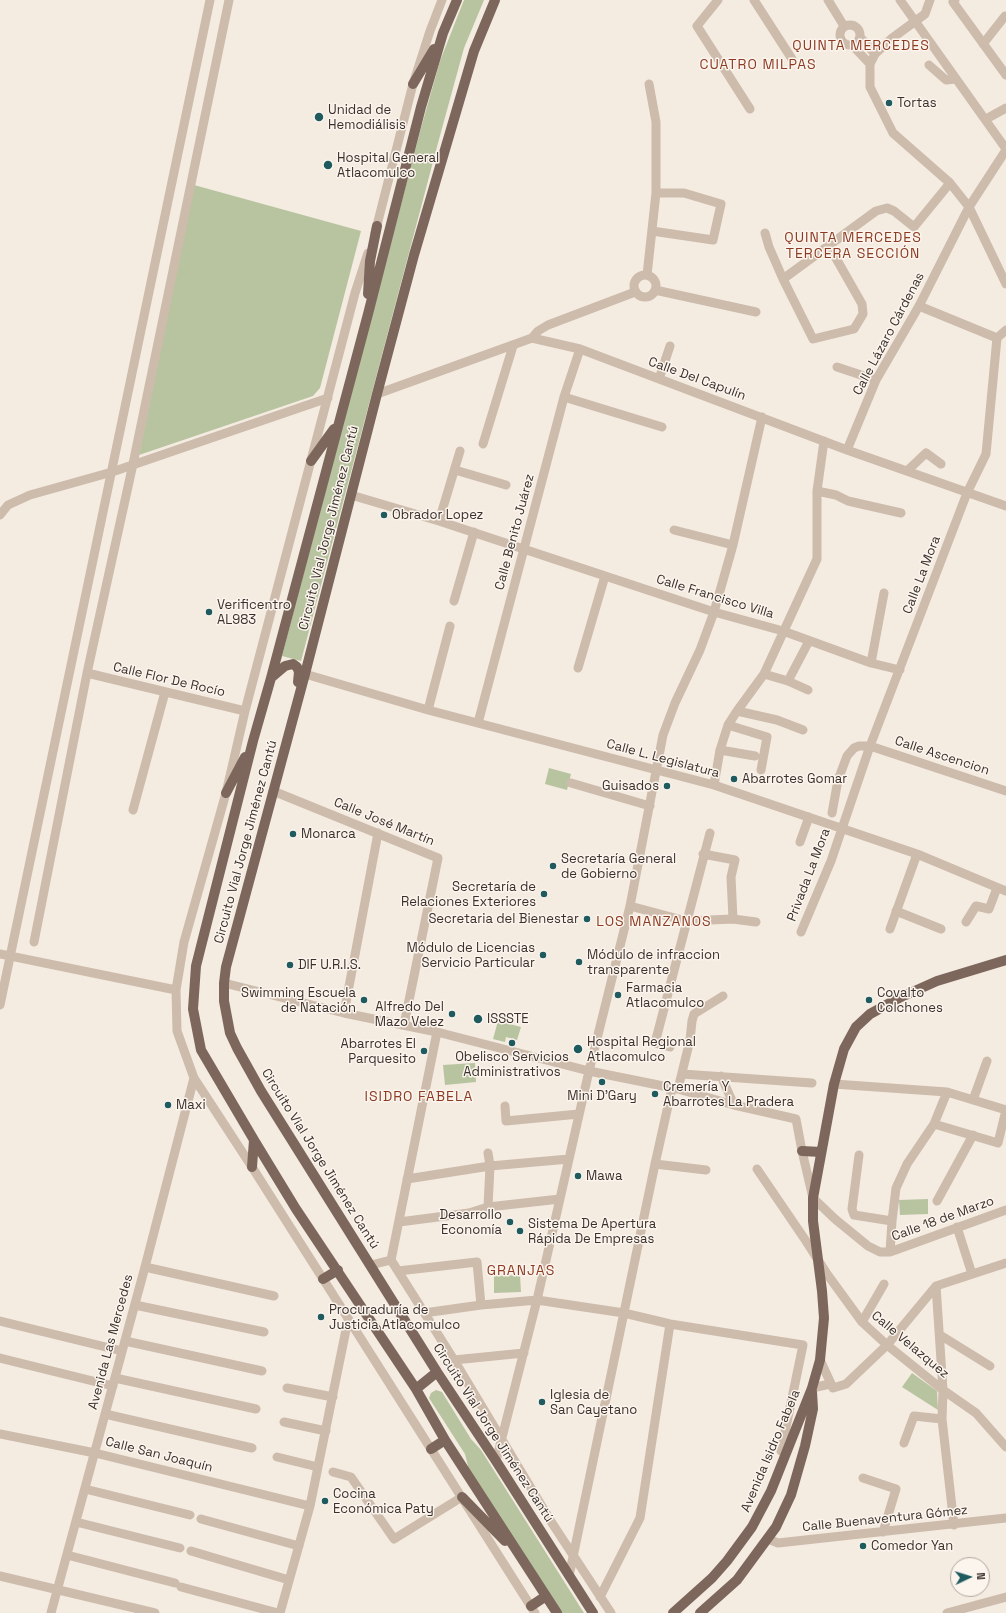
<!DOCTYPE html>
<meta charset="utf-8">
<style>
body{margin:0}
#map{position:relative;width:1006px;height:1613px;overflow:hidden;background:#f4ebe1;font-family:"Space Grotesk",sans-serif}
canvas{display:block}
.north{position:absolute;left:950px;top:1557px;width:40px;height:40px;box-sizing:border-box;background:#fbf5ee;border:1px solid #aea6a0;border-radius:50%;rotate:86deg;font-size:11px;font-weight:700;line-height:16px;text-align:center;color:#3b302b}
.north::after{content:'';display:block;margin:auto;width:14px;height:18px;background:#1f5a5e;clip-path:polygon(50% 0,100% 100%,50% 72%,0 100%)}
</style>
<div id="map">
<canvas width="1006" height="1613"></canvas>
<div class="north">N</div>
</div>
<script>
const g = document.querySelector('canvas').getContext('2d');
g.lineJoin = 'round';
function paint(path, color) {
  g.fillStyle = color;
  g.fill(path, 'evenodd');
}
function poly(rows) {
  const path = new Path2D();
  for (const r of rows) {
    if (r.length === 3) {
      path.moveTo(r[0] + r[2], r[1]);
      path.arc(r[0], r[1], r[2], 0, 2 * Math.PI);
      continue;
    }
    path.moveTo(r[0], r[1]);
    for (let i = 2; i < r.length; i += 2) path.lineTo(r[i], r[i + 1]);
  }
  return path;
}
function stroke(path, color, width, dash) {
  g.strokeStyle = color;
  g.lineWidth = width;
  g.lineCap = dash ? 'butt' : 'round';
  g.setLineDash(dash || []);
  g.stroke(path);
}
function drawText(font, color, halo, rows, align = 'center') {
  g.font = font + ' "Space Grotesk",sans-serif';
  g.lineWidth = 3;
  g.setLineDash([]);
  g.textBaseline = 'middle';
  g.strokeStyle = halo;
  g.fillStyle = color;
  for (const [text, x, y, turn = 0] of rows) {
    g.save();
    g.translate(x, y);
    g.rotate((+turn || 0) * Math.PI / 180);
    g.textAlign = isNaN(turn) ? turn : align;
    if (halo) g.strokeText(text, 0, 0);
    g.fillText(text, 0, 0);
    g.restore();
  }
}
paint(poly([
 [464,0,484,0,464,48,438,143,301,661,282,656,421,128,440,61],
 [194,185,361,231,320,388,313,396,139,455],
 [549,768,571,774,567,790,545,784],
 [498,1021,521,1027,517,1040,506,1037,505,1042,493,1039],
 [475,1063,476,1082,445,1085,443,1065],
 [928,1199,928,1214,900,1215,899,1200],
 [520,1275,521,1292,494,1293,494,1276],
 [912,1373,937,1391,938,1410,902,1387],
 [436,1390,442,1392,471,1439,481,1450,584,1613,560,1613,469,1470,465,1454,429,1398,431,1393]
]), '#b8c4a0');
stroke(poly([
 [718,0,697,26,750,109],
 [754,0,792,59],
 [828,0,844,26],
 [900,0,1006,149],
 [930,0,925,14,891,39,875,54,870,64,870,87,893,133,950,183,969,207,1006,284],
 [955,0,953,2,1006,75],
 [850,35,10],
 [860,37,875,54],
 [983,44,1005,16],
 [852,45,870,64],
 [929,65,946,80,956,79],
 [986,119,1006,108],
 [652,231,713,240,721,204,684,193,656,193],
 [375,233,413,84,430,31,442,0],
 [765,233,769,247,783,279,813,339,854,329,863,314,862,304,829,246],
 [368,253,355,293,245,711,226,793,184,942,176,990,177,1031,194,1078,252,1167,535,1613],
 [645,286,11],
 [647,275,656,193,656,122,649,84],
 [783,279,876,211,887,208,894,211,914,227,950,183],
 [655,290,756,312],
 [919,306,997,338],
 [532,338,538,331,548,325,635,292],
 [837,367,876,380],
 [659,379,670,346],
 [377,394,532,338,580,349,847,450,1006,506],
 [564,397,662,427],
 [483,444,513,346],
 [847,450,876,380,919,306,969,207,1006,150],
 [455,470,506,485],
 [907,471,926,453,941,464],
 [817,491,836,495,848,501,901,513],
 [351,495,439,521,714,612,783,631,871,663,900,670],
 [0,515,8,505,30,495,112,472,328,398],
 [439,521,460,451],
 [674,530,733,545],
 [454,601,474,532],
 [871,663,884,593],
 [578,668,605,576],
 [87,673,245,711],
 [305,674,428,710,714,785,917,854,1006,891],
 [764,674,788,681,808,690],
 [788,681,809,641],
 [428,710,450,626],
 [737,711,777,720,803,730],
 [478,723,564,397,580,349],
 [728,725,767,737,761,770],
 [720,750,755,756],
 [571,783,650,806],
 [714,785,720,750,728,725,737,711,764,674,817,559,817,491,824,441],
 [273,791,438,858,404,1025],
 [133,810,165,692],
 [832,813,838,780,847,756,854,748,859,746,870,746,1006,791],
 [800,842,809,817],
 [703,854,735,860,731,877,733,919],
 [630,906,686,921,733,919,756,922],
 [896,911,941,929],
 [966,922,976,906,989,909,997,888],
 [890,929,917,854],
 [801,932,831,861,870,746,967,493,986,454,997,338,1006,330],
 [34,942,87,673,133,464,229,0],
 [0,954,176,990],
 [224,983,344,1013,437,1032,589,1071,678,1089,734,1105,796,1119,802,1151,813,1198,835,1219,868,1246,880,1252,890,1252,1006,1210],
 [0,1005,210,0],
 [344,1013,378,833],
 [670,1047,655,1043,710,833],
 [682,1074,812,1083],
 [721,1076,734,1105],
 [834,1084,947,1092,1006,1110],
 [678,1089,690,1040,692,1021,694,1014,723,996],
 [973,1100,987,1061],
 [505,1106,506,1121,579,1114],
 [934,1124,998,1143,1006,1110],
 [488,1153,490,1166,488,1207],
 [859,1155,852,1209,854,1215,892,1221],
 [655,1164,706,1170],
 [757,1169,806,1241,827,1274,862,1322,887,1345,943,1390,976,1413,1006,1447],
 [407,1179,490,1166,569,1159],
 [937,1201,973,1135],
 [399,1222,469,1213,488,1207,560,1199],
 [957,1227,972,1274],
 [890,1252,892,1221,896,1188,907,1164,934,1124,947,1092],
 [391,1260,454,1360,552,1523,611,1613],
 [391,1260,437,1032],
 [371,1265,391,1260],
 [145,1267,274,1296],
 [398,1271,477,1262,481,1305],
 [936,1286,943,1390,942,1419,954,1525],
 [936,1286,1006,1263],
 [135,1305,264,1332],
 [424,1313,481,1305,537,1300,624,1313,670,1324,803,1345,781,1451,786,1452],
 [0,1321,122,1351],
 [862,1322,884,1284],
 [940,1335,990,1366],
 [125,1341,262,1371],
 [0,1358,113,1386],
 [454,1360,524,1353],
 [820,1360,833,1388,846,1384,887,1345,936,1286],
 [115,1378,256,1409],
 [287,1388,333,1397],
 [812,1388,830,1384],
 [105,1414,252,1448],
 [284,1422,326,1431],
 [0,1434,95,1453,310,1506],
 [904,1443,914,1416,942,1419],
 [277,1457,318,1467],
 [496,1461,537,1300,589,1071,630,906,663,735,675,703,700,650,714,612,733,545,762,417],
 [333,1472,351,1477,394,1539,462,1497],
 [863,1478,896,1489,883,1532],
 [85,1489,190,1515],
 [201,1519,299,1546],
 [76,1522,180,1548],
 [768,1539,778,1543,1006,1518],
 [191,1551,289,1580],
 [67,1555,175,1583],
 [0,1576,155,1613],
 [569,1576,655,1164,672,1088],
 [181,1587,278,1613],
 [600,1597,640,1518,670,1324],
 [51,1613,145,1267,194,1078],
 [280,1613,310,1506,348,1320],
 [947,1613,1006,1597]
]), '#cdbbac', 9);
stroke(poly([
 [457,0,443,33,421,107,368,314,271,678,253,741,196,966,193,1009,201,1050,254,1140,296,1209,416,1389,445,1440,557,1613],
 [495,0,474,51,414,255,377,394,305,674,226,967,224,983,224,1001,230,1033,237,1048,261,1091,437,1372,496,1461,593,1613],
 [413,84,434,49],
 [368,294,370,261,377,226],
 [311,461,334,429],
 [272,677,285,666,293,664,297,667,299,672,298,682],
 [226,793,245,757],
 [802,1151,821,1152],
 [252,1167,254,1140],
 [323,1279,338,1270],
 [416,1389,437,1372],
 [431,1449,445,1440],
 [462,1497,505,1541],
 [531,1606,546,1596],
 [673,1613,712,1578,727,1561,752,1527,771,1491,812,1388,820,1360,824,1318,822,1291,813,1221,813,1198,834,1084,844,1049,856,1027,870,1014,899,998,937,981,1006,960],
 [700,1613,737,1580,776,1527,791,1495,805,1446,813,1409,812,1392]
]), '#7d675c', 10);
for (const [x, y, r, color] of [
 [889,103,4,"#1f5a5e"],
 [319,117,5,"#1f5a5e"],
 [328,165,5,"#1f5a5e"],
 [384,515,4,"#1f5a5e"],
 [209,612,4,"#1f5a5e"],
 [734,779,4,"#1f5a5e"],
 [667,786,4,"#1f5a5e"],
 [293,834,4,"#1f5a5e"],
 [553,866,4,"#1f5a5e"],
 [544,894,4,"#1f5a5e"],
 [587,919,4,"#1f5a5e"],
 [543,955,4,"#1f5a5e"],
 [579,962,4,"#1f5a5e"],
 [290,965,4,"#1f5a5e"],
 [618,995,4,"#1f5a5e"],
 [364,1000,4,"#1f5a5e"],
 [869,1000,4,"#1f5a5e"],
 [452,1014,4,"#1f5a5e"],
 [478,1019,5,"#1f5a5e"],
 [512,1043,4,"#1f5a5e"],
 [578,1049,5,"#1f5a5e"],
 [424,1051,4,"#1f5a5e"],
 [602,1082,4,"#1f5a5e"],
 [655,1094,4,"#1f5a5e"],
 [168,1105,4,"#1f5a5e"],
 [578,1176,4,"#1f5a5e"],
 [510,1222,4,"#1f5a5e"],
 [520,1231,4,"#1f5a5e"],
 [321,1317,4,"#1f5a5e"],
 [542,1402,4,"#1f5a5e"],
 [325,1501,4,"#1f5a5e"],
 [863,1546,4,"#1f5a5e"]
]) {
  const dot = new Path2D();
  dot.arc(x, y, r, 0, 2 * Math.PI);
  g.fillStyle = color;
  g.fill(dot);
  stroke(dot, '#fbf5ee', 1.5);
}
drawText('13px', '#3b302b', '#fbf5ee', [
 ["Tortas",897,103],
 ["Unidad de",328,110],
 ["Hemodiálisis",328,125],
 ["Hospital General",337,158],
 ["Atlacomulco",337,173],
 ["Obrador Lopez",392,515],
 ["Verificentro",217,605],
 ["AL983",217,620],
 ["Abarrotes Gomar",742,779],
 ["Guisados",659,786,"right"],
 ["Monarca",301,834],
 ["Secretaría General",561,859],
 ["de Gobierno",561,874],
 ["Secretaría de",536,887,"right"],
 ["Relaciones Exteriores",536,902,"right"],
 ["Secretaria del Bienestar",579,919,"right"],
 ["Módulo de Licencias",535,948,"right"],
 ["Servicio Particular",535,963,"right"],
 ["Módulo de infraccion",587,955],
 ["transparente",587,970],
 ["DIF U.R.I.S.",298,965],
 ["Farmacia",626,988],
 ["Atlacomulco",626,1003],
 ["Swimming Escuela",356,993,"right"],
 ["de Natación",356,1008,"right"],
 ["Covalto",877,993],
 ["Colchones",877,1008],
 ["Alfredo Del",444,1007,"right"],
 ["Mazo Velez",444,1022,"right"],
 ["ISSSTE",487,1019],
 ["Hospital Regional",587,1042],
 ["Atlacomulco",587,1057],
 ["Abarrotes El",416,1044,"right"],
 ["Parquesito",416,1059,"right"],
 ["Obelisco Servicios",512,1057,"center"],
 ["Administrativos",512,1072,"center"],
 ["Cremería Y",663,1087],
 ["Abarrotes La Pradera",663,1102],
 ["Mini D'Gary",602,1096,"center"],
 ["Maxi",176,1105],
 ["Mawa",586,1176],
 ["Desarrollo",502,1215,"right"],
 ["Economía",502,1230,"right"],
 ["Sistema De Apertura",528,1224],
 ["Rápida De Empresas",528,1239],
 ["Procuraduría de",329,1310],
 ["Justicia Atlacomulco",329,1325],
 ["Iglesia de",550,1395],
 ["San Cayetano",550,1410],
 ["Cocina",333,1494],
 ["Económica Paty",333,1509],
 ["Comedor Yan",871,1546]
], 'left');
drawText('13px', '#3b302b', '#fbf5ee', [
 ["Calle Lázaro Cárdenas",889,334,-62],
 ["Calle Del Capulín",697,379,20],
 ["Circuito Vial Jorge Jiménez Cantú",329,528,-76],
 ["Calle Benito Juárez",515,532,-75],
 ["Calle La Mora",922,575,-69],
 ["Calle Francisco Villa",715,597,17],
 ["Calle Flor De Rocío",169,680,13],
 ["Calle Ascencion",942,756,18],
 ["Calle L. Legislatura",663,759,15],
 ["Calle José Martín",384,822,22],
 ["Circuito Vial Jorge Jiménez Cantú",246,842,-75],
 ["Privada La Mora",809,875,-69],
 ["Circuito Vial Jorge Jiménez Cantú",320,1159,58],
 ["Calle 18 de Marzo",943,1219,-20],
 ["Avenida Las Mercedes",111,1342,-75],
 ["Calle Velazquez",910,1345,40],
 ["Circuito Vial Jorge Jiménez Cantú",493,1433,57],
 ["Avenida Isidro Fabela",771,1451,-67],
 ["Calle San Joaquín",159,1455,14],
 ["Calle Buenaventura Gómez",885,1519,-6]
]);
g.letterSpacing = '1px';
drawText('14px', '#8c3b22', '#fbf5ee', [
 ["QUINTA MERCEDES",861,46],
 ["CUATRO MILPAS",758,65],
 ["QUINTA MERCEDES",853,238],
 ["TERCERA SECCIÓN",853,254],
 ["LOS MANZANOS",654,922],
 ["ISIDRO FABELA",419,1097],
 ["GRANJAS",521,1271]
]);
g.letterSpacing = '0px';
</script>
